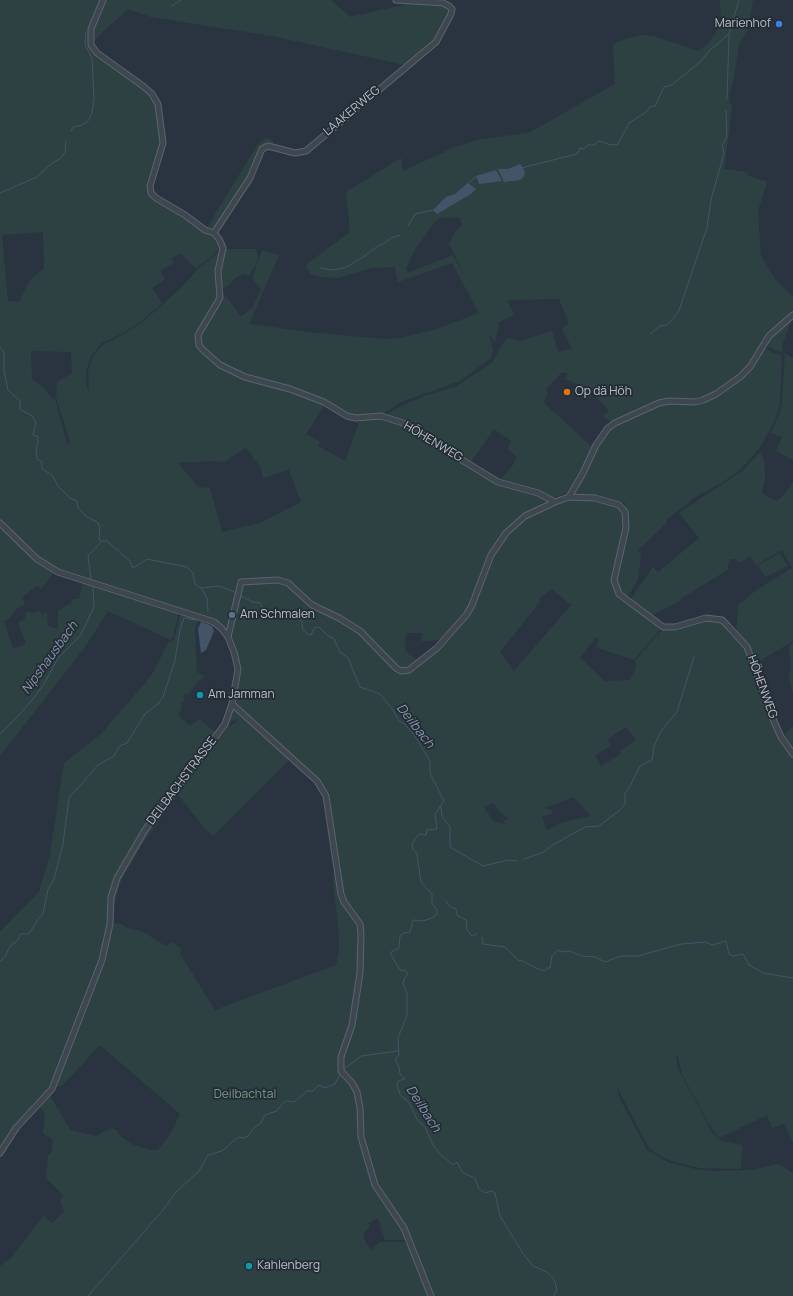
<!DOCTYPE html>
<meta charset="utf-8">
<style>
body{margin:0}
canvas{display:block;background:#2a3440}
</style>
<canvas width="793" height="1296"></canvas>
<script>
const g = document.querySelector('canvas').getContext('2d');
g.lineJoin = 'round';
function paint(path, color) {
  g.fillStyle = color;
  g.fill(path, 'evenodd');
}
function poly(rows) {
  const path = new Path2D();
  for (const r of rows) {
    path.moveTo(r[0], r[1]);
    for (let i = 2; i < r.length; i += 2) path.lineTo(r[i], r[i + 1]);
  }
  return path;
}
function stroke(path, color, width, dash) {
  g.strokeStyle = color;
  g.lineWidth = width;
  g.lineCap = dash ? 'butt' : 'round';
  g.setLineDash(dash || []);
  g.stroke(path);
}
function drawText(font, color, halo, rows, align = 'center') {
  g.font = font + ' Manrope,sans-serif';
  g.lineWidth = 3.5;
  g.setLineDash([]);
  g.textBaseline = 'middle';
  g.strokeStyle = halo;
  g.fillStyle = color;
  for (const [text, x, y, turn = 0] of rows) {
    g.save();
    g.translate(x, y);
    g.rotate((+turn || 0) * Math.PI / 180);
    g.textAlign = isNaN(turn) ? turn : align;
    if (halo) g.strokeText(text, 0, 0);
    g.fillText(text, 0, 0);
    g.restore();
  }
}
paint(poly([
 [0,0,331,0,350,17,403,5,406,2,441,4,450,9,450,14,433,44,405,65,272,36,151,17,128,9,93,41,95,53,142,86,152,95,157,105,162,142,149,187,151,195,211,234,220,248,213,256,196,268,181,254,171,258,174,263,160,271,165,279,152,288,162,303,143,320,123,333,102,343,91,356,86,371,87,389,89,390,88,371,93,356,104,344,124,334,145,320,182,287,198,269,219,252,217,271,219,297,196,336,198,347,209,357,212,355,200,344,199,336,201,332,226,296,241,317,253,307,261,289,252,278,262,250,279,255,249,324,317,333,385,339,400,338,437,329,479,313,452,263,398,282,395,267,372,268,338,278,322,277,310,274,306,267,308,263,350,232,346,192,401,158,403,171,455,147,481,139,529,133,615,84,613,44,628,38,644,35,654,36,698,51,707,45,717,31,721,23,720,0,753,0,747,32,739,44,734,78,729,96,730,103,724,104,731,104,732,109,724,169,746,172,749,176,767,182,758,211,761,256,776,280,793,297,793,312,767,336,749,366,739,375,704,398,697,400,670,399,658,401,612,423,603,416,609,411,595,395,586,387,565,379,568,373,561,373,545,390,548,394,543,402,592,447,577,480,567,493,552,498,534,490,500,481,513,465,517,457,508,449,511,441,494,429,470,463,406,423,384,416,403,405,424,396,455,387,493,362,500,347,508,338,520,341,552,331,558,352,572,349,562,329,569,323,559,299,507,300,514,315,499,322,495,343,489,333,493,350,491,358,460,381,401,402,381,415,349,415,321,399,289,387,288,389,325,404,306,434,320,442,318,446,345,461,361,418,381,418,405,424,431,443,504,486,540,495,556,504,583,498,610,503,621,510,626,503,573,493,587,469,603,436,614,425,659,404,670,402,704,401,717,395,741,378,751,368,764,347,773,353,782,355,780,405,773,424,759,449,740,470,723,482,697,496,666,520,667,523,638,550,641,554,638,580,624,602,661,628,658,632,634,660,598,648,596,646,599,640,596,637,580,658,605,681,630,680,636,667,635,661,658,634,659,644,659,633,663,630,673,629,700,620,713,619,722,622,746,647,753,664,765,705,780,737,793,757,793,1143,784,1124,772,1128,767,1115,719,1138,707,1121,682,1074,677,1053,676,1057,678,1069,712,1132,721,1141,742,1145,741,1169,700,1168,671,1161,655,1153,649,1148,617,1087,620,1099,647,1150,670,1163,700,1170,716,1171,751,1170,778,1164,793,1173,793,1296,433,1296,405,1228,388,1206,374,1179,362,1138,360,1108,356,1089,353,1090,358,1108,359,1137,366,1164,374,1185,401,1226,407,1238,404,1240,385,1240,380,1227,381,1224,377,1218,368,1223,370,1227,363,1234,366,1244,371,1250,380,1242,409,1242,430,1296,0,1296,0,1266,11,1258,43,1216,52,1223,64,1212,60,1199,64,1196,46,1178,48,1155,51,1154,53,1139,43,1134,45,1114,39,1105,50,1095,70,1130,96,1136,111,1128,116,1130,121,1137,134,1145,150,1150,158,1150,171,1133,180,1114,100,1045,62,1086,50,1088,15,1127,0,1150,0,932,39,892,50,854,64,763,101,734,146,682,154,671,168,643,174,640,180,616,182,613,199,618,195,628,197,672,205,676,197,682,188,694,183,694,184,700,181,702,182,708,178,715,190,726,199,719,216,733,144,828,120,867,110,894,107,928,111,929,112,923,121,924,127,928,141,931,166,946,171,942,181,948,180,954,215,1010,336,965,339,951,339,935,333,883,335,849,324,789,315,777,265,732,263,733,291,758,213,836,207,831,178,795,143,843,121,881,115,901,113,903,112,900,123,868,147,831,225,727,230,726,236,723,237,719,231,721,229,720,233,708,235,707,245,716,247,715,235,702,237,682,237,654,228,635,217,623,124,590,114,588,49,566,36,556,0,520],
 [460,217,462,225,455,232,449,243,467,281,453,255,408,273,406,269,414,251,433,224,440,218],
 [43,232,44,269,30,280,22,295,20,302,8,301,2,235],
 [31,351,71,352,72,373,57,382,56,397,70,442,67,445,55,398,53,400,45,389,32,379],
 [245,448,247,449,261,468,263,478,289,470,301,502,260,523,222,532,210,488,198,487,178,463,213,461,224,462],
 [552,589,571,605,514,671,500,652,539,603,540,597],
 [461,616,463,620,453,629,435,653,433,652,409,670,403,670,419,661,408,654,405,648,406,633,422,633,421,641,441,640],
 [626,727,636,740,620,751,621,754,601,766,595,755,611,746,608,739],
 [574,797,591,816,563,822,547,830,542,817,553,813,551,810,544,808],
 [493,803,498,810,509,819,503,820,505,824,493,821,484,807],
 [267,138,273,141,273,144,264,147,249,178,213,231,208,226,258,144],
 [225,249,256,249,258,256,256,265,249,276,245,274,236,277,229,285,221,289,219,271],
 [793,316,783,343,782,352,793,358,793,460,776,451,782,437,771,433,780,412,782,402,785,355,782,352,775,350,766,345,777,330],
 [760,452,764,460,765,477,762,494,777,501,784,495,793,482,793,641,756,663,747,644,736,634,738,605,758,589,792,568,782,550,756,565,750,556,739,563,736,559,730,559,727,567,729,569,680,599,681,600,649,617,630,600,653,567,658,572,699,538,679,513,742,471],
 [0,525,55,571,41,589,37,586,22,597,25,604,15,610,10,618,4,621,13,649,26,644,18,622,24,620,27,611,33,613,37,611,42,613,43,619,44,613,47,613,48,626,58,629,58,610,70,604,73,599,79,599,83,581,178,611,178,616,173,637,169,641,169,639,108,611,85,647,0,756],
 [780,553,788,566,765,577,758,565],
 [793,643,793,692,789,679,791,666,789,645],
 [793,726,793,751,782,737]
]), '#2d4142');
paint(poly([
 [520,164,525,171,524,176,520,180,504,182,498,169,508,169],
 [496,170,502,181,479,184,476,176],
 [468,183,476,189,471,194,437,214,433,210,446,197,455,194],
 [201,622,212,626,214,631,206,650,201,653,198,629]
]), '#445468');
stroke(poly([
 [172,6,181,0],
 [727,99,729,35],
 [71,131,73,127,82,125,88,121,92,113,94,99,92,58,85,45,86,32],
 [521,168,577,154,580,148,584,149,588,145,594,145,599,141,611,145,618,144,629,123,646,112,650,107,655,106,664,87,672,85,701,61,709,51,729,34,739,0],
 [467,184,477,176],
 [0,193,37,177,51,164,61,158,66,150,65,146,66,141],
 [408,226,415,214,433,210],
 [321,268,332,270,345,268,363,257,378,246,383,244,391,238,400,235],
 [650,334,660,326,667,325,678,313,707,228,711,200,724,153,722,145,727,137,726,110],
 [0,347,4,352,4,371,8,390,20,401,20,409,32,416,36,422,33,435,38,437,38,443,36,450,37,459,42,462,42,469,52,475,58,486,70,498,77,501,78,508,87,517,97,522,100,527,99,539,101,541,107,541,130,561,132,567,135,567,147,559,187,567,193,573,195,584,201,588,219,586,237,593],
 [91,580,88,556,101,542],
 [201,588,207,598,208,611],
 [239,595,253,602,260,603,266,613,274,613,282,617,291,615,302,621,303,630,307,634,311,635,315,627,320,628,327,635,334,639,340,652,348,658,360,687,380,694,393,710,399,721,405,724,414,735,430,761,430,773,444,801,435,814,437,829,427,830,426,835,420,834,417,836,412,844,413,849,417,854,421,882,432,894,432,904,437,910,437,914,432,918,423,921,413,920,410,932,404,933,400,936,399,948,391,952,391,955,400,970,406,971,408,974,404,979,403,983,407,994,407,1015,398,1038,399,1055,395,1060,399,1067,400,1074,405,1079,398,1081,397,1085,400,1095,409,1102,418,1121,425,1127,433,1145,440,1154,453,1165,457,1162,463,1173,475,1178,479,1189,485,1193,492,1191,495,1193,500,1216,522,1252,533,1266,547,1272,554,1279,557,1289,554,1296],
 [0,734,18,716,32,700,44,684,58,658,80,636,94,607,93,586],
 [441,807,442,817,450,826,450,847,483,866,508,860,517,861],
 [524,859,544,852,551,846,585,827,599,826,620,810,625,804,625,793,629,788,640,766,652,760,654,746,661,731,677,712,694,657],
 [446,901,450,907,456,909,457,915,467,921,466,928,467,930,472,936,477,934],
 [482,937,483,944,505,947,519,961,521,960,536,968,545,971,547,968,550,968,552,956,558,950,562,952,569,951,582,956,595,957,605,962,621,956,638,956,681,944,706,942,712,945,726,941,729,954,733,956,743,954,749,965,763,973,793,978],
 [0,961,5,957,10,946,17,941,21,934,29,934,38,919,43,914,48,889,54,879,63,844,69,798,98,765,114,756,120,746,127,743,145,714,158,704,163,697,175,660,180,630,184,618,195,620],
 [344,1069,361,1056,398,1051],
 [88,1296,163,1210,176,1192,199,1171,208,1155,222,1151,238,1137,244,1138,248,1136,254,1128,261,1123,265,1115,277,1111,283,1103,286,1101,294,1102,307,1091,313,1091,319,1085,325,1088,335,1084,340,1074]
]), '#445468', 1);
const minor = poly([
 [103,0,91,29,91,45,97,53,143,86,152,94,158,104,163,143,150,186,151,193,156,198,185,215,205,230,214,233,219,239,223,248,218,271,220,298,198,335,199,345,202,349,220,365,245,377,290,389,324,402,347,416,356,418,381,416,406,424,436,444,498,482,538,493,555,502],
 [214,233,250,178,262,149,268,146,295,153,306,151,436,42,451,14,452,9,449,6,443,3,429,2,396,0],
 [569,497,583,473,596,445,608,428,615,423,659,403,669,401,696,402,703,400,716,394,740,377,750,367,769,336,793,315],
 [0,523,37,559,58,572,214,622,222,629,228,637,234,652,238,669,232,704,225,724,145,830,117,878,111,897,110,924,102,960,52,1089,16,1128,0,1153],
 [228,637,241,582,278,580,288,583,312,605,339,618,360,631,396,668,401,671,409,670,437,648,467,614,472,605,491,555,506,533,525,516,555,502,569,497,595,498,619,505,625,512,626,528,614,580,619,594,663,627,675,627,706,618,722,620,727,625,747,647,770,712,781,737,793,754],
 [232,704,317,781,326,796,341,894,344,902,360,924,361,934,360,973,352,1025,341,1057,341,1071,352,1083,357,1092,360,1108,361,1137,375,1185,404,1228,431,1296]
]);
stroke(minor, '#5c646d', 7);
stroke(minor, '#3e4650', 5);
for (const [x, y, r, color] of [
 [779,24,4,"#3f7fe0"],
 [567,392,4,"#e8710a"],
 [232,615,4,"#5c6f8a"],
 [200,695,4,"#0f9aa8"],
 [249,1266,4,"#0f9aa8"]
]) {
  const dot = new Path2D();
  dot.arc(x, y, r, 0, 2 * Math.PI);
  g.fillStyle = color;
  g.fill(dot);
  stroke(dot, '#232b35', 1.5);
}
drawText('12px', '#bbc1ca', '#232b35', [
 ["Marienhof",771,24,"right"],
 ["Op dä Höh",575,392],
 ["Am Schmalen",240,615],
 ["Am Jamman",208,695],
 ["Kahlenberg",257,1266]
], 'left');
drawText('12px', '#bbc1ca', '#232b35', [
 ["LAAKERWEG",352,111,-40],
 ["HÖHENWEG",433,442,31],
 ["HÖHENWEG",762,687,70],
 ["DEILBACHSTRASSE",182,781,-53]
]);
drawText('12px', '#7c9d84', '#232b35', [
 ["Deilbachtal",245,1095]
]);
drawText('italic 13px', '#8698ad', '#232b35', [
 ["Nipshausbach",50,658,-54],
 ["Deilbach",415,726,52],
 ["Deilbach",423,1109,57]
]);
</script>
